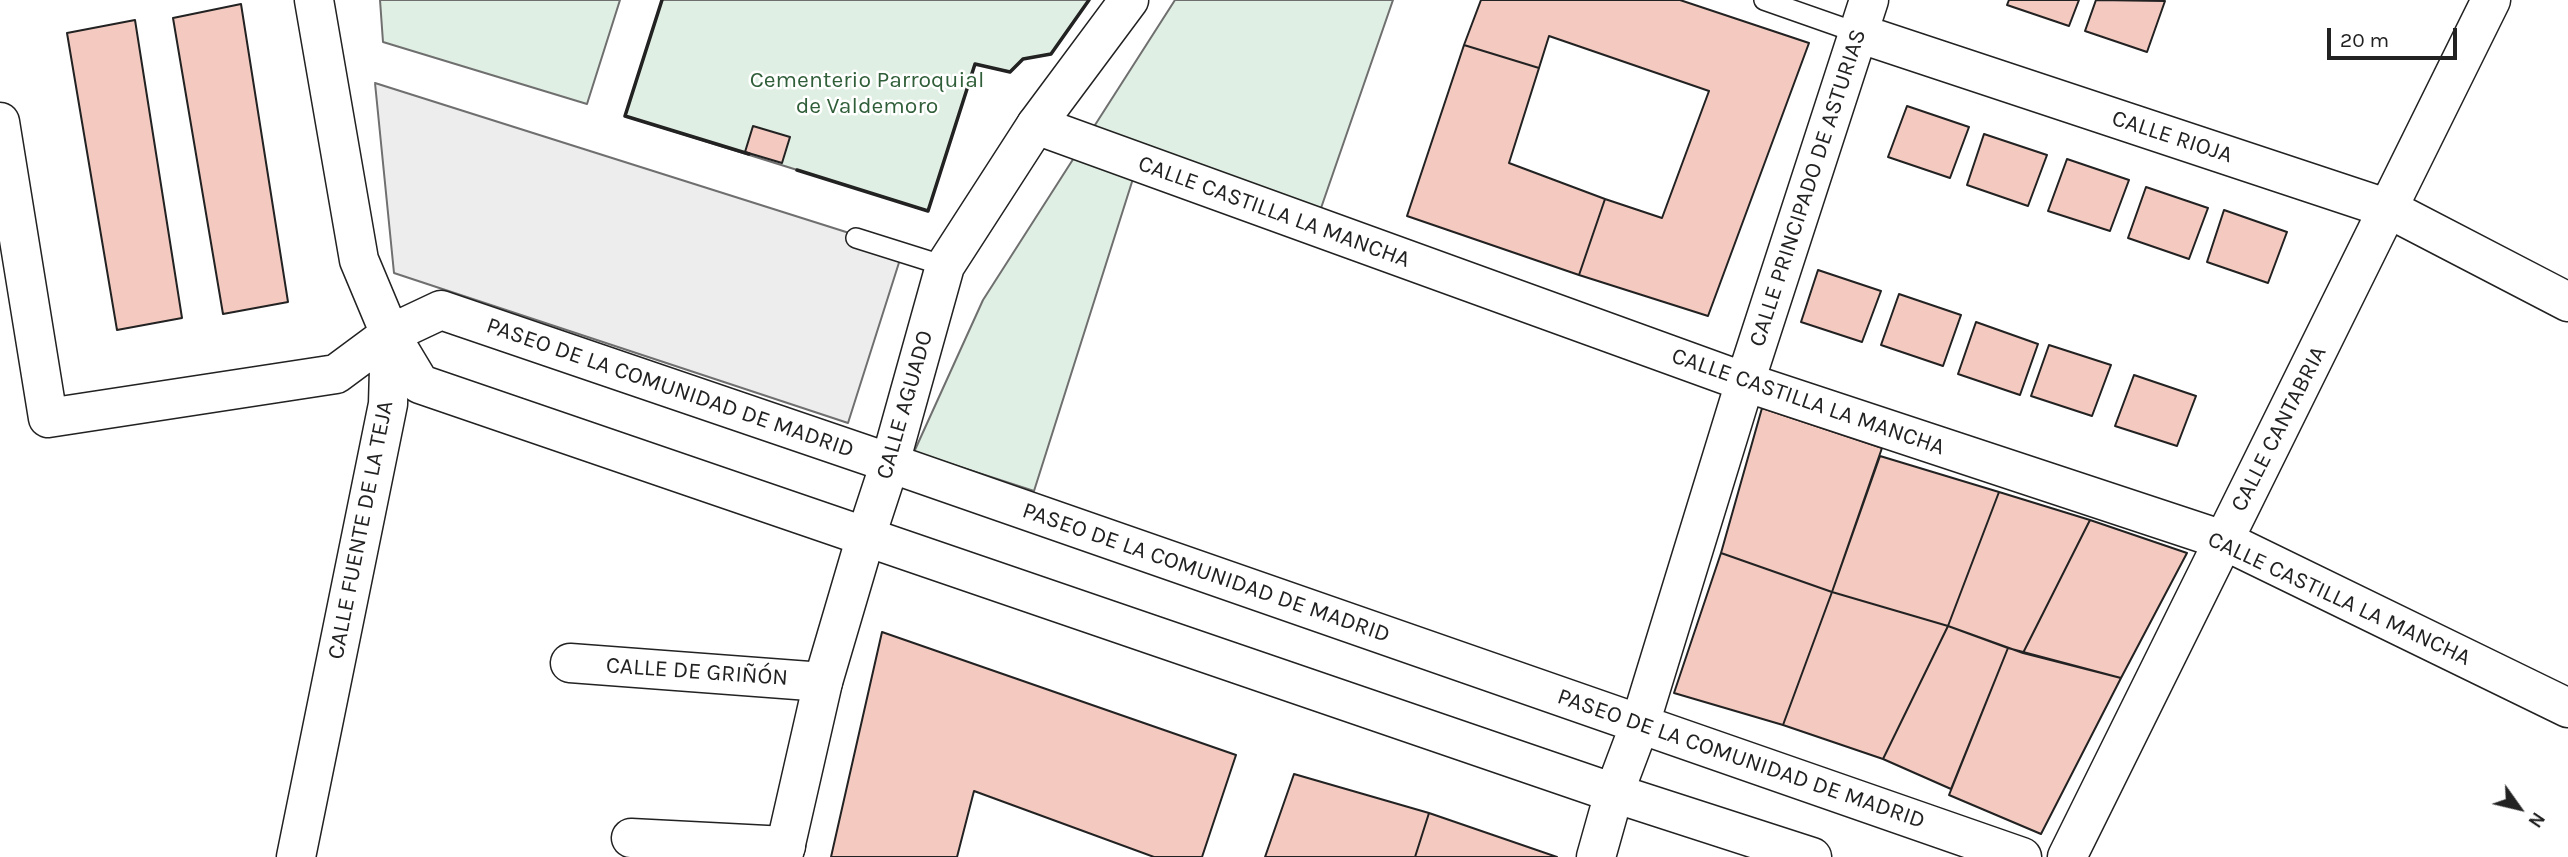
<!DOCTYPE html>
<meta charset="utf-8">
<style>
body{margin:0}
#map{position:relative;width:2568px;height:857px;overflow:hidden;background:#fff;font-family:Karla,sans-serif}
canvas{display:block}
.north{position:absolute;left:2484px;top:773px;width:70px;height:70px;-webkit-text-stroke:5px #fff;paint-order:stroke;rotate:124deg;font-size:19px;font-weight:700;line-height:28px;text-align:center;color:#222}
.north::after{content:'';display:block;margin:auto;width:24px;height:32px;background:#222;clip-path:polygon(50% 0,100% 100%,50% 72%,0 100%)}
.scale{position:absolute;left:2327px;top:28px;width:130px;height:32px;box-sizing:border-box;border:4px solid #222;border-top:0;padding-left:9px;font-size:21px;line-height:24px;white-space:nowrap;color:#222;-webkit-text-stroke:5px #fff;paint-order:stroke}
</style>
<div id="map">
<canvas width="2568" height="857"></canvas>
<div class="north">N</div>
<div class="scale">20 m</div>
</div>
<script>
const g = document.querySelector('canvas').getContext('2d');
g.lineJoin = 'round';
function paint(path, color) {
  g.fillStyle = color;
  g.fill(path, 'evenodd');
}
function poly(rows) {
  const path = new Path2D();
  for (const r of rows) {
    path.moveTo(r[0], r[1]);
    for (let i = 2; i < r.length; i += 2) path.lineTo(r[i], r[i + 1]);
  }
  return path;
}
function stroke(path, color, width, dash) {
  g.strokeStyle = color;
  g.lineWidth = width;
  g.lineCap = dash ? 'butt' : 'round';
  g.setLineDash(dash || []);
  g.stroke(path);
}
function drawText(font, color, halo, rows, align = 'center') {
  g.font = font + ' Karla,sans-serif';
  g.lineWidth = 5;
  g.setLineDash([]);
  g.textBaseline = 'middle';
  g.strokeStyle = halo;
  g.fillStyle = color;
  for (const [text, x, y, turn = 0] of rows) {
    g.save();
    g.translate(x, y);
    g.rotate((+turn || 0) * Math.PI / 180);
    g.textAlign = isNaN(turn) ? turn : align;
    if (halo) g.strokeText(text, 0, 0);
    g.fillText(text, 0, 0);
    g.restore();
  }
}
const green = poly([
 [380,0,620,0,587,104,383,42,380,0],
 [662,0,1089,0,1051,54,1023,59,1010,72,975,64,928,211,625,116,662,0],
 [1175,0,1393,0,1320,211,1144,144,1034,491,914,452,983,300,1175,0]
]);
paint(green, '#e0efe3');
stroke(green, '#6f6f6f', 2);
const parking = poly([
 [375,83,903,250,848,423,394,273,375,83]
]);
paint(parking, '#ededed');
stroke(parking, '#6f6f6f', 2);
const building = poly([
 [1481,0,1680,0,1809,43,1708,316,1579,275,1605,199,1662,218,1709,91,1549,36,1539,68,1464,45,1481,0],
 [2009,0,2079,0,2069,26,2007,5,2009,0],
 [2096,0,2165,1,2147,52,2085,31,2096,0],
 [241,4,288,302,223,314,173,18,241,4],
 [135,20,182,318,117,330,67,33,135,20],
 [1464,45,1539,68,1509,163,1605,199,1579,275,1407,216,1464,45],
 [1907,106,1969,127,1950,178,1888,157,1907,106],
 [753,126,790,137,782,163,745,152,753,126],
 [1984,134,2047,155,2028,206,1967,185,1984,134],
 [2067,159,2129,180,2110,231,2048,211,2067,159],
 [2146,187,2208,208,2189,259,2128,238,2146,187],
 [2224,210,2287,232,2268,283,2207,262,2224,210],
 [1818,270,1881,291,1862,342,1801,322,1818,270],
 [1899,294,1961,315,1943,366,1881,345,1899,294],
 [1976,322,2038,344,2020,395,1958,374,1976,322],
 [2049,345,2111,365,2092,416,2031,396,2049,345],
 [2134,375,2196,396,2177,446,2115,426,2134,375],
 [1762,408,1882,448,1832,592,1721,553,1762,408],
 [1880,456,1999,492,1948,626,1832,592,1880,456],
 [1999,492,2090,520,2023,653,1948,626,1999,492],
 [2090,520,2187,553,2121,678,2023,653,2090,520],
 [1721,553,1832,592,1783,725,1674,693,1721,553],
 [1832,592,1948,626,1883,759,1783,725,1832,592],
 [1948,626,2008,648,1951,789,1883,759,1948,626],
 [882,632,1236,755,1202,857,1154,857,974,791,957,857,831,857,882,632],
 [2008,648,2121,678,2041,834,1949,795,2008,648],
 [1294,774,1429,813,1415,857,1265,857,1294,774],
 [1429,813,1557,857,1415,857,1429,813]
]);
paint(building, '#f3c9c0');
stroke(building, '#222', 2);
const service = poly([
 [1764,0,1858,33],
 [856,238,945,266]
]);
const minor = poly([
 [1858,33,2389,209,2568,302],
 [0,122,48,418,336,374,390,334],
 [1036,125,1745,382,2223,540,2568,708],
 [570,663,823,682],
 [631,838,786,846],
 [296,857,388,404,390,334,359,260,314,0],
 [1596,857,1614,793,1640,724,1745,382,1869,0],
 [1812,857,1614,793,420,384,390,334,441,310,890,463,2022,857],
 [2067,857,2491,0]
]);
const tertiary = poly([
 [783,857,823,682,866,536,890,463,945,266,1036,125,1129,0]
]);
stroke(service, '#222', 22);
stroke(minor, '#222', 41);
stroke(tertiary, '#222', 41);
stroke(service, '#fff', 19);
stroke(minor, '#fff', 38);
stroke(tertiary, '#fff', 38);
stroke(poly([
 [662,0,625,116,749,154],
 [797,170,928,211,975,64,1010,72,1023,59,1051,54,1089,0]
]), '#222', 3.5);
drawText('23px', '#2f5e38', '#fff', [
 ["Cementerio Parroquial",867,80],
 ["de Valdemoro",867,106]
]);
drawText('23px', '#222', '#fff', [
 ["CALLE RIOJA",2172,137,18],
 ["CALLE PRINCIPADO DE ASTURIAS",1808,188,-72],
 ["CALLE CASTILLA LA MANCHA",1274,212,20],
 ["PASEO DE LA COMUNIDAD DE MADRID",670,388,19],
 ["CALLE CASTILLA LA MANCHA",1808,402,19],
 ["CALLE AGUADO",905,405,-74],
 ["CALLE CANTABRIA",2279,429,-63],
 ["CALLE FUENTE DE LA TEJA",361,530,-79],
 ["PASEO DE LA COMUNIDAD DE MADRID",1206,573,19],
 ["CALLE CASTILLA LA MANCHA",2339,599,25],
 ["CALLE DE GRIÑÓN",697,672,4],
 ["PASEO DE LA COMUNIDAD DE MADRID",1741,759,19]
]);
</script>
